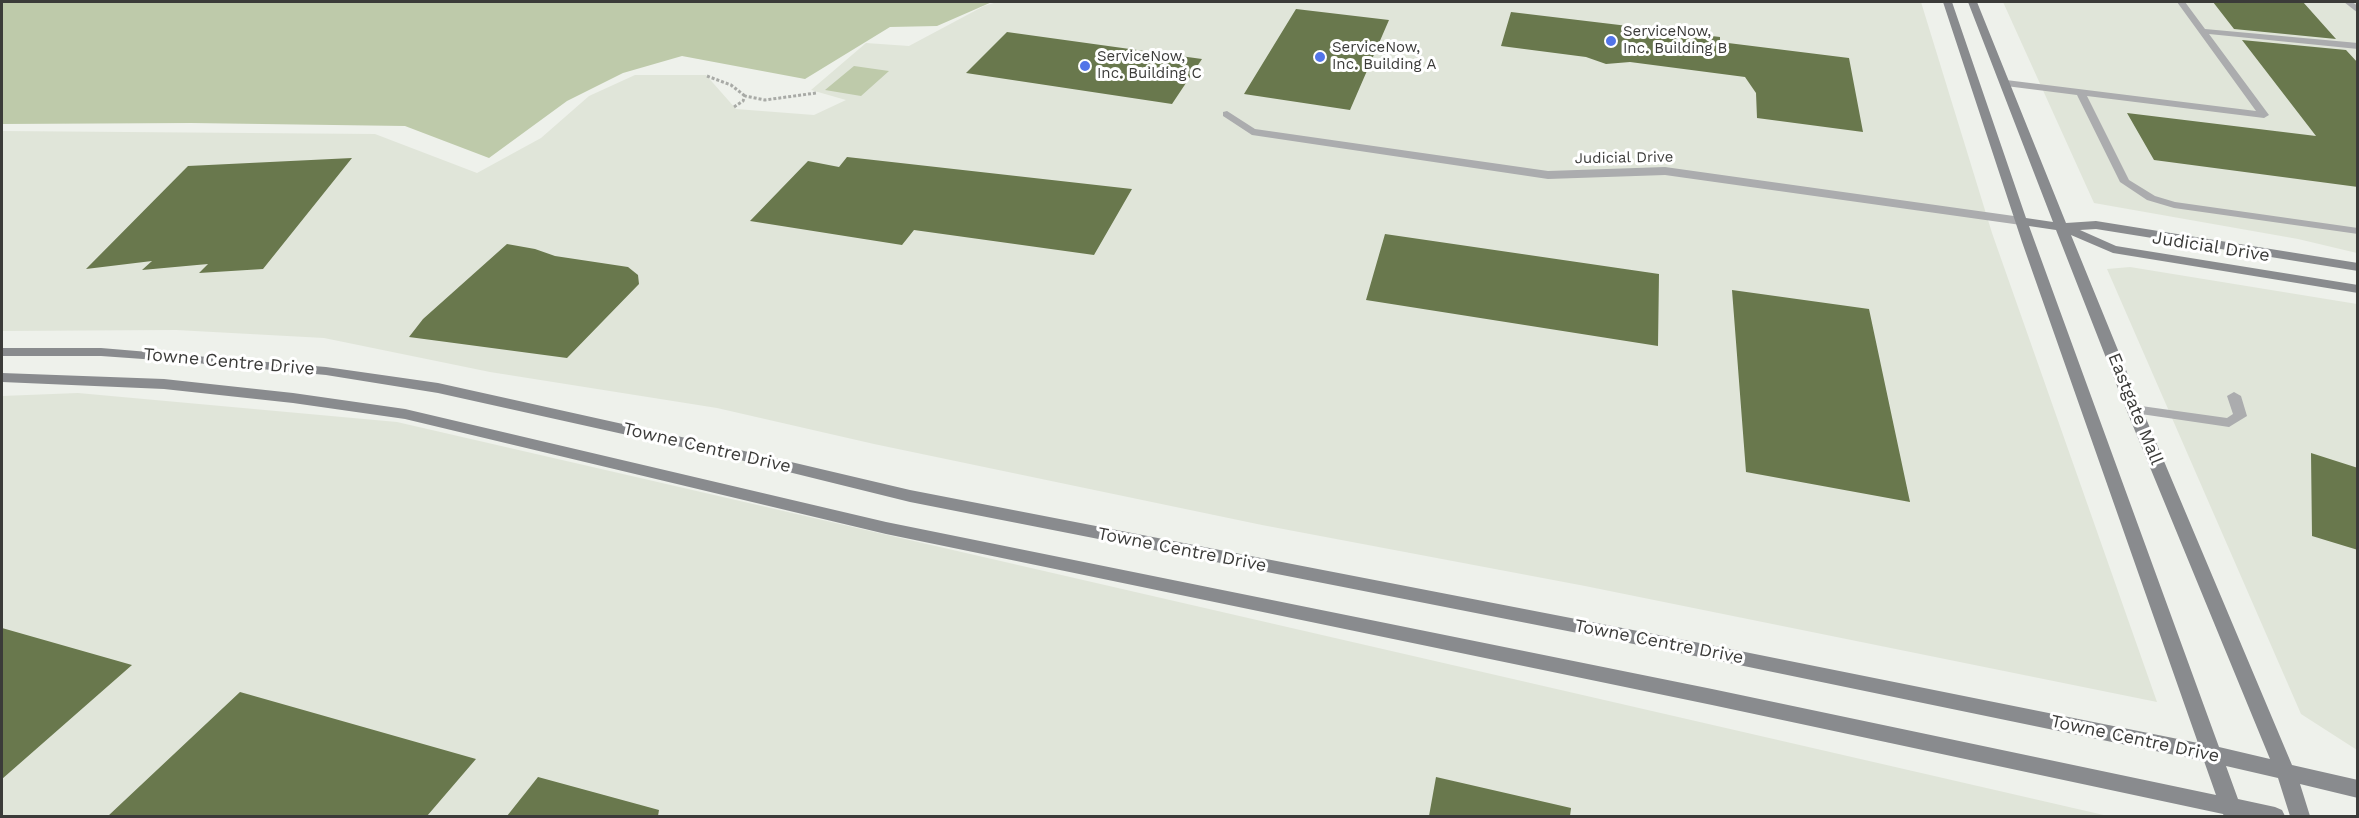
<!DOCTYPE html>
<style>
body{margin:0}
#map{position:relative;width:2359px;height:818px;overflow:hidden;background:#eef1eb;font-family:"Work Sans",sans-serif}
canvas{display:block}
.frame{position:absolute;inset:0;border:3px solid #3b3b39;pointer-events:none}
</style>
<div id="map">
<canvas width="2359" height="818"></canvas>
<div class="frame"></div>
</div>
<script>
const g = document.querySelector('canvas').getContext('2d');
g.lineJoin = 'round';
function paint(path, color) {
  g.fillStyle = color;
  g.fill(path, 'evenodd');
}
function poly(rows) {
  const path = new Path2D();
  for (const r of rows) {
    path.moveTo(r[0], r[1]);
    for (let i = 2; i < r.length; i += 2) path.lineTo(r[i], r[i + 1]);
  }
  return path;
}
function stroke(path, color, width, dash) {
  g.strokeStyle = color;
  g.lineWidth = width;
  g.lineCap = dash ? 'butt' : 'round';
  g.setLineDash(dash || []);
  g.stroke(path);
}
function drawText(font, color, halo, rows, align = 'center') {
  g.font = font + ' "Work Sans",sans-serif';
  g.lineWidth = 6;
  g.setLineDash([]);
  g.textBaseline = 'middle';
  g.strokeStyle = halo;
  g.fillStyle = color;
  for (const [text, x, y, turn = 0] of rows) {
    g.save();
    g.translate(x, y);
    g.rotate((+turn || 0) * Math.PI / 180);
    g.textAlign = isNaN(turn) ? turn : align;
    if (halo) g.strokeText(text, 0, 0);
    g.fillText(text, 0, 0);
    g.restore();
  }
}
paint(poly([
 [997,2,1921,2,1992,233,2157,702,1585,586,1262,525,874,444,717,408,490,372,324,338,176,330,2,331,2,131,375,134,477,173,541,138,589,96,635,75,706,75,736,109,814,115,846,100,811,90,866,43,909,46,984,6],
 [2003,2,2357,2,2357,253,2298,239,2094,203],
 [2130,267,2357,304,2357,750,2301,714,2107,269],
 [78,393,397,422,2108,816,2,816,2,396]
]), '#e0e5d9');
paint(poly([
 [2,2,992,2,937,26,890,27,805,79,682,56,623,73,567,101,489,158,405,126,191,123,2,124],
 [854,66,889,71,861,96,825,90]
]), '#becaaa');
paint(poly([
 [2213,2,2303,2,2336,39,2234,29],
 [1296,9,1389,20,1350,110,1244,94],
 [1511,12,1720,37,1720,42,1849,58,1863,132,1757,118,1756,93,1745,77,1630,62,1606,64,1586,57,1501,46],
 [1007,32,1202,59,1172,104,966,73],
 [2242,40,2346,50,2358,63,2358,187,2154,160,2127,113,2316,136],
 [847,157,1132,189,1094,255,914,230,902,245,750,221,808,161,839,167],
 [352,158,263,269,199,273,208,264,142,270,152,261,86,269,188,166],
 [1385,234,1659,274,1658,346,1366,300],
 [507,244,535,249,555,256,628,267,638,275,639,284,567,358,409,337,423,319],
 [1732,290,1869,309,1910,502,1746,472],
 [2311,453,2358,468,2358,550,2312,536],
 [2,628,132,665,2,779],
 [240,692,476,759,427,816,108,816],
 [538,777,659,810,658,816,507,816],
 [1436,777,1571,808,1570,816,1429,816]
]), '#69784d');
stroke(poly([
 [707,76,731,85,745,96],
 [734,107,743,101,745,96,765,100,816,93]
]), '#a8aaa6', 3, [3, 2]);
paint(poly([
 [2177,2,2185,2,2205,29,2358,43,2358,49,2209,34,2269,115,2264,118,2087,96,2129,180,2155,196,2175,202,2358,228,2358,234,2174,208,2147,200,2120,182,2077,95,2006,86,2001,83,2006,80,2256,111,2177,2],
 [2344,2,2352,2,2358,6,2358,13,2344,2],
 [2234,392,2241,396,2247,416,2229,427,2134,413,2127,409,2134,405,2227,418,2233,414,2227,396,2234,392]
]), '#abacae');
paint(poly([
 [1227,111,1255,129,1548,171,1665,167,2021,217,2027,221,2021,225,1665,175,1548,179,1252,135,1223,116,1223,112,1227,111]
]), '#abacae');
paint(poly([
 [1943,2,1952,2,2026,218,2053,222,1968,2,1977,2,2066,223,2096,221,2358,263,2358,271,2096,229,2080,230,2116,246,2358,285,2358,293,2113,253,2071,235,2142,409,2292,765,2358,780,2358,798,2300,784,2310,816,2290,816,2278,778,2226,766,2238,799,2275,807,2282,810,2285,816,2224,816,2223,814,1712,705,886,534,405,419,293,403,164,389,2,382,2,373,164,379,293,393,405,409,886,522,1712,689,2216,795,2204,761,1705,658,910,502,740,460,438,393,326,375,185,362,101,356,2,356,2,348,101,348,326,367,438,383,740,450,910,490,1705,644,2198,743,2022,242,1943,2],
 [2029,226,2056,230,2126,409,2270,759,2219,747,2029,226]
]), '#898b8e');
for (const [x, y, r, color] of [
 [1611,41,6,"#5274e8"],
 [1320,57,6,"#5274e8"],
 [1085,66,6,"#5274e8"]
]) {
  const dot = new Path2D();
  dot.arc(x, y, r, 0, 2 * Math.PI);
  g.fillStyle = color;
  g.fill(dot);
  stroke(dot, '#fff', 2);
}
drawText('15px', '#3b3b39', '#fff', [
 ["ServiceNow,",1623,32],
 ["Inc. Building B",1623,49],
 ["ServiceNow,",1332,48],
 ["Inc. Building A",1332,65],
 ["ServiceNow,",1097,57],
 ["Inc. Building C",1097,74]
], 'left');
drawText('15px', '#3b3b39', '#fff', [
 ["Judicial Drive",1624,158,-1]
]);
drawText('18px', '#3b3b39', '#fff', [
 ["Judicial Drive",2211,247,9],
 ["Towne Centre Drive",229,362,5],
 ["Eastgate Mall",2135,409,68],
 ["Towne Centre Drive",707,448,13],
 ["Towne Centre Drive",1182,550,11],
 ["Towne Centre Drive",1659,642,11],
 ["Towne Centre Drive",2135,739,12]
]);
</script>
